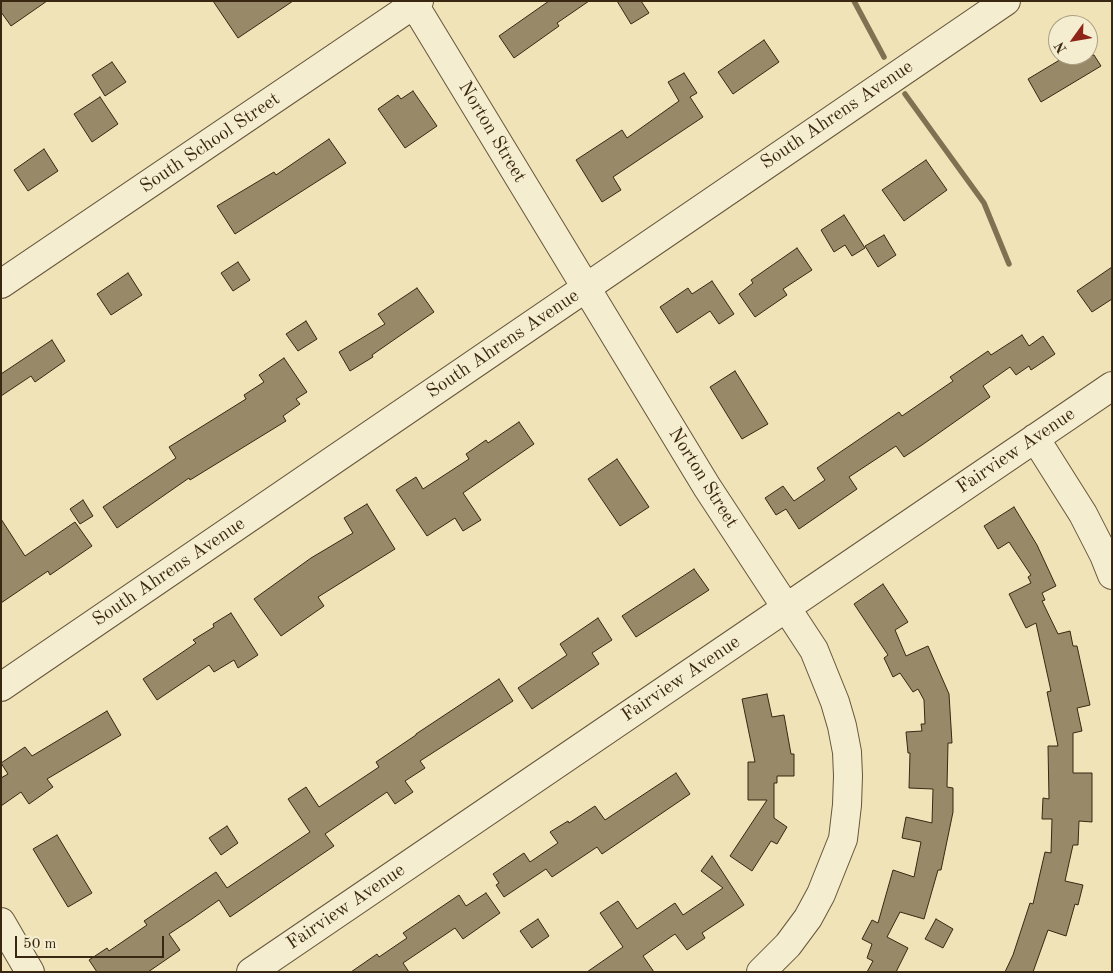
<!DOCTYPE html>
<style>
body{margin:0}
#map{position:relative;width:1113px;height:973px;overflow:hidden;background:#efe3b7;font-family:"Old Standard TT",serif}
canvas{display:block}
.frame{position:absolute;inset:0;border:2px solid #392712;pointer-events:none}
.north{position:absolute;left:1048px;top:15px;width:50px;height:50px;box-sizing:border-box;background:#f5edd0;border:1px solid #aa9e84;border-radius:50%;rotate:238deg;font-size:14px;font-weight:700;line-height:20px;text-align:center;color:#392712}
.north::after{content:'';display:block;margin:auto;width:18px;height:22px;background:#8f2418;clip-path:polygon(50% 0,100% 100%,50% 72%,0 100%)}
.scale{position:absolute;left:15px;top:936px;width:149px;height:22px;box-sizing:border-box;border:2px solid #392712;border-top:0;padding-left:6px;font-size:15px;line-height:18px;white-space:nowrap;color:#392712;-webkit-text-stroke:4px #f5edd0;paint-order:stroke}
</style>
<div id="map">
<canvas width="1113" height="973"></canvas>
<div class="frame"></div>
<div class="north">N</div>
<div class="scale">50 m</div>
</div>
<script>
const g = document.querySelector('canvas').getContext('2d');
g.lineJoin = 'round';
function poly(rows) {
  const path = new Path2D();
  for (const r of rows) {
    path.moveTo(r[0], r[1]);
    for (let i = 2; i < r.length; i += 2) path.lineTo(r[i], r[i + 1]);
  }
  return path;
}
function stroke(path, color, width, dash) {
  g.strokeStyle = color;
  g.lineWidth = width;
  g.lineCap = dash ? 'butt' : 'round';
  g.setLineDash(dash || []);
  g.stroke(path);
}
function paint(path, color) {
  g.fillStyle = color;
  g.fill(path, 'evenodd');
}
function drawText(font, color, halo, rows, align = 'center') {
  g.font = font + ' "Old Standard TT",serif';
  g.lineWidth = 5;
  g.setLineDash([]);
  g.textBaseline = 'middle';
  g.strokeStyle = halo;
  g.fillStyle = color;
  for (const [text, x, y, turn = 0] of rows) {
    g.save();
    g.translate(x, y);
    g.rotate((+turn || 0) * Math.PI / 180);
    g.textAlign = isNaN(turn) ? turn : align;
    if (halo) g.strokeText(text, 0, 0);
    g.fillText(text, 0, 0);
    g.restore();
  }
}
stroke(poly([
 [854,1,884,57],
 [905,94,984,203,1009,264]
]), '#817153', 5.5);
const building = poly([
 [1,1,47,1,11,26,1,12,1,1],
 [213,1,293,1,238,38,213,1],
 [549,1,589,1,557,23,559,26,514,58,499,36,549,1],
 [617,1,641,1,649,13,631,24,617,1],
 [764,40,779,62,733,94,718,72,764,40],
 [1068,55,1094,55,1101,66,1041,102,1028,79,1068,55],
 [112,62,126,82,105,96,92,75,112,62],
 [684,73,697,93,690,97,703,117,613,177,621,190,602,202,576,160,622,130,627,138,679,101,668,82,684,73],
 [413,91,437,126,405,148,378,109,398,95,401,99,413,91],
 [100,97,118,124,92,142,74,114,100,97],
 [329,139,346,163,235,234,217,206,274,172,276,175,329,139],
 [44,149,58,171,28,191,14,170,44,149],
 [926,160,947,190,904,221,882,190,926,160],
 [844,215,865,248,852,256,845,245,834,252,821,230,844,215],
 [884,235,896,255,878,267,865,246,884,235],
 [797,248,812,270,783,289,787,295,755,317,739,294,753,283,751,280,797,248],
 [238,262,250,280,233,291,221,273,238,262],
 [1112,267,1112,299,1092,312,1077,291,1112,267],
 [128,273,142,295,111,315,97,294,128,273],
 [712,281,734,314,719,324,710,311,677,333,660,307,688,288,692,294,712,281],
 [417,288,434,312,372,355,373,357,350,371,339,352,385,324,378,314,417,288],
 [306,321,317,339,298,351,286,334,306,321],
 [1022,335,1029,346,1043,336,1055,354,1031,370,1029,366,1016,375,1010,367,983,386,990,397,922,445,904,457,896,446,849,477,857,489,799,529,786,509,776,515,765,498,783,486,794,501,825,480,817,468,899,412,902,416,953,381,950,377,988,351,991,355,1022,335],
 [52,340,65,361,35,382,31,376,1,396,1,374,52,340],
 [284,358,307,392,296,399,300,404,283,416,286,421,190,480,189,478,117,528,103,507,176,458,169,447,246,399,244,395,264,382,259,375,284,358],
 [735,371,768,424,742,439,710,387,735,371],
 [519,422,534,444,463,493,481,520,463,531,455,518,427,536,396,490,416,477,423,489,469,459,466,454,486,440,488,443,519,422],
 [617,459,649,507,620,526,588,479,617,459],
 [83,500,93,516,80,524,70,509,83,500],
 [367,504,395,549,318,597,324,606,281,636,254,599,311,558,353,533,344,518,367,504],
 [1014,507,1037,545,1056,586,1042,593,1045,600,1042,601,1058,634,1070,631,1073,646,1077,646,1090,705,1077,708,1082,731,1073,733,1073,773,1092,773,1092,822,1079,821,1078,845,1073,845,1065,881,1083,885,1078,905,1075,904,1066,936,1048,930,1033,972,1005,972,1013,955,1030,903,1033,904,1045,852,1051,853,1052,819,1042,819,1043,798,1049,799,1048,746,1058,746,1047,692,1051,691,1036,623,1026,628,1009,594,1031,583,1028,577,1031,575,1009,542,998,549,984,526,1014,507],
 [1,519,25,556,75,522,92,546,50,575,48,571,1,603,1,519],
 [694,569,709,590,636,637,622,616,694,569],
 [883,584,908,622,895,630,906,656,928,646,949,694,952,743,948,743,947,787,953,788,953,812,941,870,938,870,924,919,900,912,887,937,908,948,896,972,867,972,873,961,867,958,872,944,862,939,872,920,878,923,893,870,914,877,921,842,902,838,906,817,932,823,933,789,909,788,910,753,908,753,906,732,922,731,921,724,925,724,924,700,918,689,913,692,900,673,893,677,884,658,888,655,854,604,883,584],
 [231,613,258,655,238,668,234,660,214,672,209,665,157,700,143,679,196,643,193,640,214,627,213,624,231,613],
 [598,618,612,640,592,653,599,664,532,709,518,688,567,655,560,644,598,618],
 [499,679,513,701,420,761,425,768,405,781,413,792,395,804,387,792,325,834,334,846,230,917,219,900,189,921,169,934,180,950,148,972,97,972,89,960,107,948,109,951,147,925,144,921,216,872,227,888,310,832,288,799,306,787,319,807,379,767,376,762,416,735,416,734,499,679],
 [767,694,772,717,784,715,791,754,794,754,794,776,777,776,777,783,774,783,774,818,787,827,777,844,771,841,752,871,730,856,767,800,748,800,748,762,755,762,742,699,767,694],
 [107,711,121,735,47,779,53,787,29,804,21,792,1,806,1,778,8,774,1,763,25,747,32,756,107,711],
 [676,773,690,794,602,854,597,847,552,877,546,869,504,897,496,885,499,883,493,874,524,853,530,862,558,843,550,832,568,821,569,823,595,806,605,820,676,773],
 [227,826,238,843,221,855,209,838,227,826],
 [57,835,92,893,68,907,33,849,57,835],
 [712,856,744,905,702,933,705,938,687,950,675,934,643,956,654,972,587,972,623,947,600,913,618,901,637,929,675,903,683,915,723,888,701,871,712,856],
 [486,893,500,913,463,939,455,928,403,963,409,972,351,972,377,954,379,957,407,938,403,933,459,895,466,906,486,893],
 [538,919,549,936,532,948,520,931,538,919],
 [936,919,953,929,943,948,925,939,936,919]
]);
paint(building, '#988968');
stroke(building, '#392712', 1);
const minor = poly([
 [412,1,707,487,814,650,835,702,842,726,847,752,848,776,847,805,843,839,821,894,808,918,788,945,761,972],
 [1,284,419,1],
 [1035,438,1083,514,1104,555,1112,575],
 [1,687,1006,1],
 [1,922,30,972],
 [251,972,1112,386]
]);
stroke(minor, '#66563b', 30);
stroke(minor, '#f5edd0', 28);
drawText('19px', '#392712', '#f5edd0', [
 ["South Ahrens Avenue",837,115,-34],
 ["Norton Street",492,132,59],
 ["South School Street",210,143,-34],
 ["South Ahrens Avenue",503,344,-34],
 ["Fairview Avenue",1016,451,-34],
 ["Norton Street",703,478,58],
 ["South Ahrens Avenue",169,572,-34],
 ["Fairview Avenue",681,679,-34],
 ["Fairview Avenue",346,907,-34]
]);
</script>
